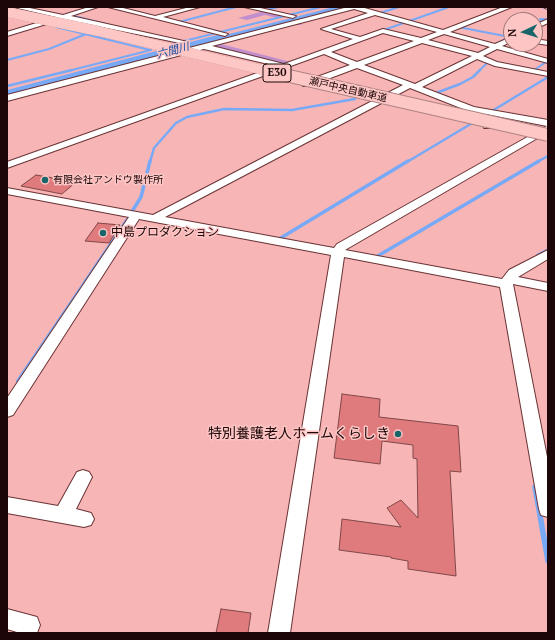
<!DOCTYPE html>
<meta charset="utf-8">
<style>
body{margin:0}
#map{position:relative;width:555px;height:640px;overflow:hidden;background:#f8b5b5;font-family:"PT Serif",serif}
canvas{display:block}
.frame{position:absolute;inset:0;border:8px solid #1c0607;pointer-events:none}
.north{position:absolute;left:503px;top:12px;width:40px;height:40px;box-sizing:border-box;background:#fdc6c5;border:1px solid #a37979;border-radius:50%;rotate:266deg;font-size:11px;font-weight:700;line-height:16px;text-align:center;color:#1c0607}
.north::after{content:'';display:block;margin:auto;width:14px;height:18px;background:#18666a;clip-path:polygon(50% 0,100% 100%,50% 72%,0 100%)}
</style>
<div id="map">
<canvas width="555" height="640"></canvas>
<div class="frame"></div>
<div class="north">N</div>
</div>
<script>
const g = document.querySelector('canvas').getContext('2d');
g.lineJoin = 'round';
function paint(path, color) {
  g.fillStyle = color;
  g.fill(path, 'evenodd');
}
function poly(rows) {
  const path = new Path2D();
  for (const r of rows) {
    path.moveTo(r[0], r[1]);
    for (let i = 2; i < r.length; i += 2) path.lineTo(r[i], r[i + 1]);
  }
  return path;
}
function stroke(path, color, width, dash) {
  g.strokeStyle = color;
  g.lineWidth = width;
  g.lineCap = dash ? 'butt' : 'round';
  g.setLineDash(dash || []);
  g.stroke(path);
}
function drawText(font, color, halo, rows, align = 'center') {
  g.font = font + ' "PT Serif","Noto Sans JP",serif';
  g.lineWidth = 3;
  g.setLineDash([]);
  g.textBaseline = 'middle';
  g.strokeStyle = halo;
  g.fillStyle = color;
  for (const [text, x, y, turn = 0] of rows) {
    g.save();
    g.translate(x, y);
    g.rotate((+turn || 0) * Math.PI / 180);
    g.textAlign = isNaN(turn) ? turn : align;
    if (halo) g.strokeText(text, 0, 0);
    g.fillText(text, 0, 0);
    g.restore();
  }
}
paint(poly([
 [264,11,285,15,277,18,265,15,247,20,238,18],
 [297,23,303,25,294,25,221,44,291,62,285,64,208,46]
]), '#c18fce');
paint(poly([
 [334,7,347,7,198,46,190,44]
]), '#78a9f6');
stroke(poly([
 [542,7,548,9],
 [267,10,278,7],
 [377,14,399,7],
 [70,15,110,25],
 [179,22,236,7],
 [535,24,545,19,540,19],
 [56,27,150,50],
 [458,27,510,37],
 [204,28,221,32],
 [381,31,449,7],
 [184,41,321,7],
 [170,45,178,43],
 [485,50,511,36],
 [7,60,49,49,86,34],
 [530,69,534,70,546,62],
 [68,71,151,50],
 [479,71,487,63,492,62]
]), '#78a9f6', 2);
stroke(poly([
 [7,86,72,70],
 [436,93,460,84,473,77,480,70],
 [492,111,548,77],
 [150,162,154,148,176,123,187,117,224,109,292,110,355,99],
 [407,162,474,122],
 [537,162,548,156]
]), '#78a9f6', 2.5);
stroke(poly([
 [131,213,141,197,150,161],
 [279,239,408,161],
 [538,255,548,250],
 [376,257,539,161],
 [85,282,127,220]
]), '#78a9f6', 3.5);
stroke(poly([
 [18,381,86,281]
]), '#78a9f6', 4);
stroke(poly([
 [535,487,548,561]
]), '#78a9f6', 5.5);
paint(poly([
 [225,33,229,35,231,37,229,39,7,98,7,90,225,33]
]), '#78a9f6');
const building = poly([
 [36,175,76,182,62,194,21,186,36,175],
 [98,223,120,225,109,243,85,241,98,223],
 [342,394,380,399,379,417,458,426,461,472,450,471,456,576,408,569,408,561,391,558,391,557,339,550,342,519,401,527,387,508,401,500,418,518,417,459,413,458,413,445,382,441,380,464,334,458,342,394],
 [221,609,251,613,248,633,216,633,221,609]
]);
paint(building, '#df7b7d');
stroke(building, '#804748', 1);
const minor = poly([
 [13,7,25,7,63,15,89,7,98,7,71,16,188,42,185,44,63,19,7,36,7,32,56,17,13,7],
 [108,7,119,7,155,16,190,7,200,7,163,17,228,34,225,36,108,7],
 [244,7,256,7,296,16,293,18,244,7],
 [348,7,361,7,443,30,503,7,512,7,450,32,495,44,511,37,511,42,502,46,548,59,548,63,497,49,483,56,497,62,548,72,548,76,495,66,477,59,422,87,474,107,548,120,548,132,345,250,502,279,509,270,548,250,548,259,518,277,548,283,548,291,513,284,548,462,548,517,541,515,539,509,500,287,344,257,290,633,268,633,331,255,139,219,13,415,7,417,7,398,129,217,7,194,7,188,153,215,403,85,357,68,309,86,303,86,303,82,350,65,324,54,7,168,7,162,277,66,204,49,7,101,7,95,348,7],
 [354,9,368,13,321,29,353,39,284,64,212,46,354,9],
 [375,15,437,32,421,38,383,29,360,37,331,29,375,15],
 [383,33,414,41,357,62,331,52,383,33],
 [444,34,490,47,478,53,428,40,444,34],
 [422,43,472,56,415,84,364,65,422,43],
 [410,88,476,114,481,119,484,128,490,128,492,126,489,118,486,114,547,126,337,244,334,248,165,217,410,88],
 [544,7,548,7,548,9,545,8,544,7],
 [548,19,548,23,535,29,535,25,548,19],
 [535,39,548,41,548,45,535,43,535,39],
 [83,470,89,472,92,477,76,509,91,513,94,519,91,525,84,527,7,513,7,497,58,506,77,472,83,470],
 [7,609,37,617,40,625,37,633,20,633,7,629,7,609]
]);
stroke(minor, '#6a3335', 2);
paint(minor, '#fff');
const highwayBridgeFar1 = poly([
 [7,12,98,31,267,71]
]);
const highwayBridge = poly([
 [263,70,548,135]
]);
stroke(highwayBridgeFar1, '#ae8383', 10, []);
stroke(highwayBridge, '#ae8383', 14, []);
stroke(highwayBridgeFar1, '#fdc7c6', 10);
stroke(highwayBridge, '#fdc7c6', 12);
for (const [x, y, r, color] of [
 [45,180,4,"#18666a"],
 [103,233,4,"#18666a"],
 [398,434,4,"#18666a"]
]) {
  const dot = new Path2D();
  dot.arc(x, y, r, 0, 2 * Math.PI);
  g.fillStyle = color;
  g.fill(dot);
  stroke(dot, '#fdc6c5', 1.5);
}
drawText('10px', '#1c0607', '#fdc6c5', [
 ["瀬戸中央自動車道",348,90,13]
]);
drawText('10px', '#1c0607', '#fdc6c5', [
 ["有限会社アンドウ製作所",53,180]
], 'left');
drawText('italic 11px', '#0e4aa2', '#fdc6c5', [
 ["六間川",173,51,-15]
]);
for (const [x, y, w] of [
 [277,73,28]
]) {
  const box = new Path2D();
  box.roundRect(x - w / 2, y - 9, w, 18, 3);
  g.fillStyle = '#fdc6c5';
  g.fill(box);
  stroke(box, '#1c0607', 1);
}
drawText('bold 11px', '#1c0607', null, [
 ["E30",277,73]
]);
drawText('12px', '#1c0607', '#fdc6c5', [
 ["中島プロダクション",111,233]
], 'left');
drawText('14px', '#1c0607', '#fdc6c5', [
 ["特別養護老人ホームくらしき",390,434]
], 'right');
</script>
